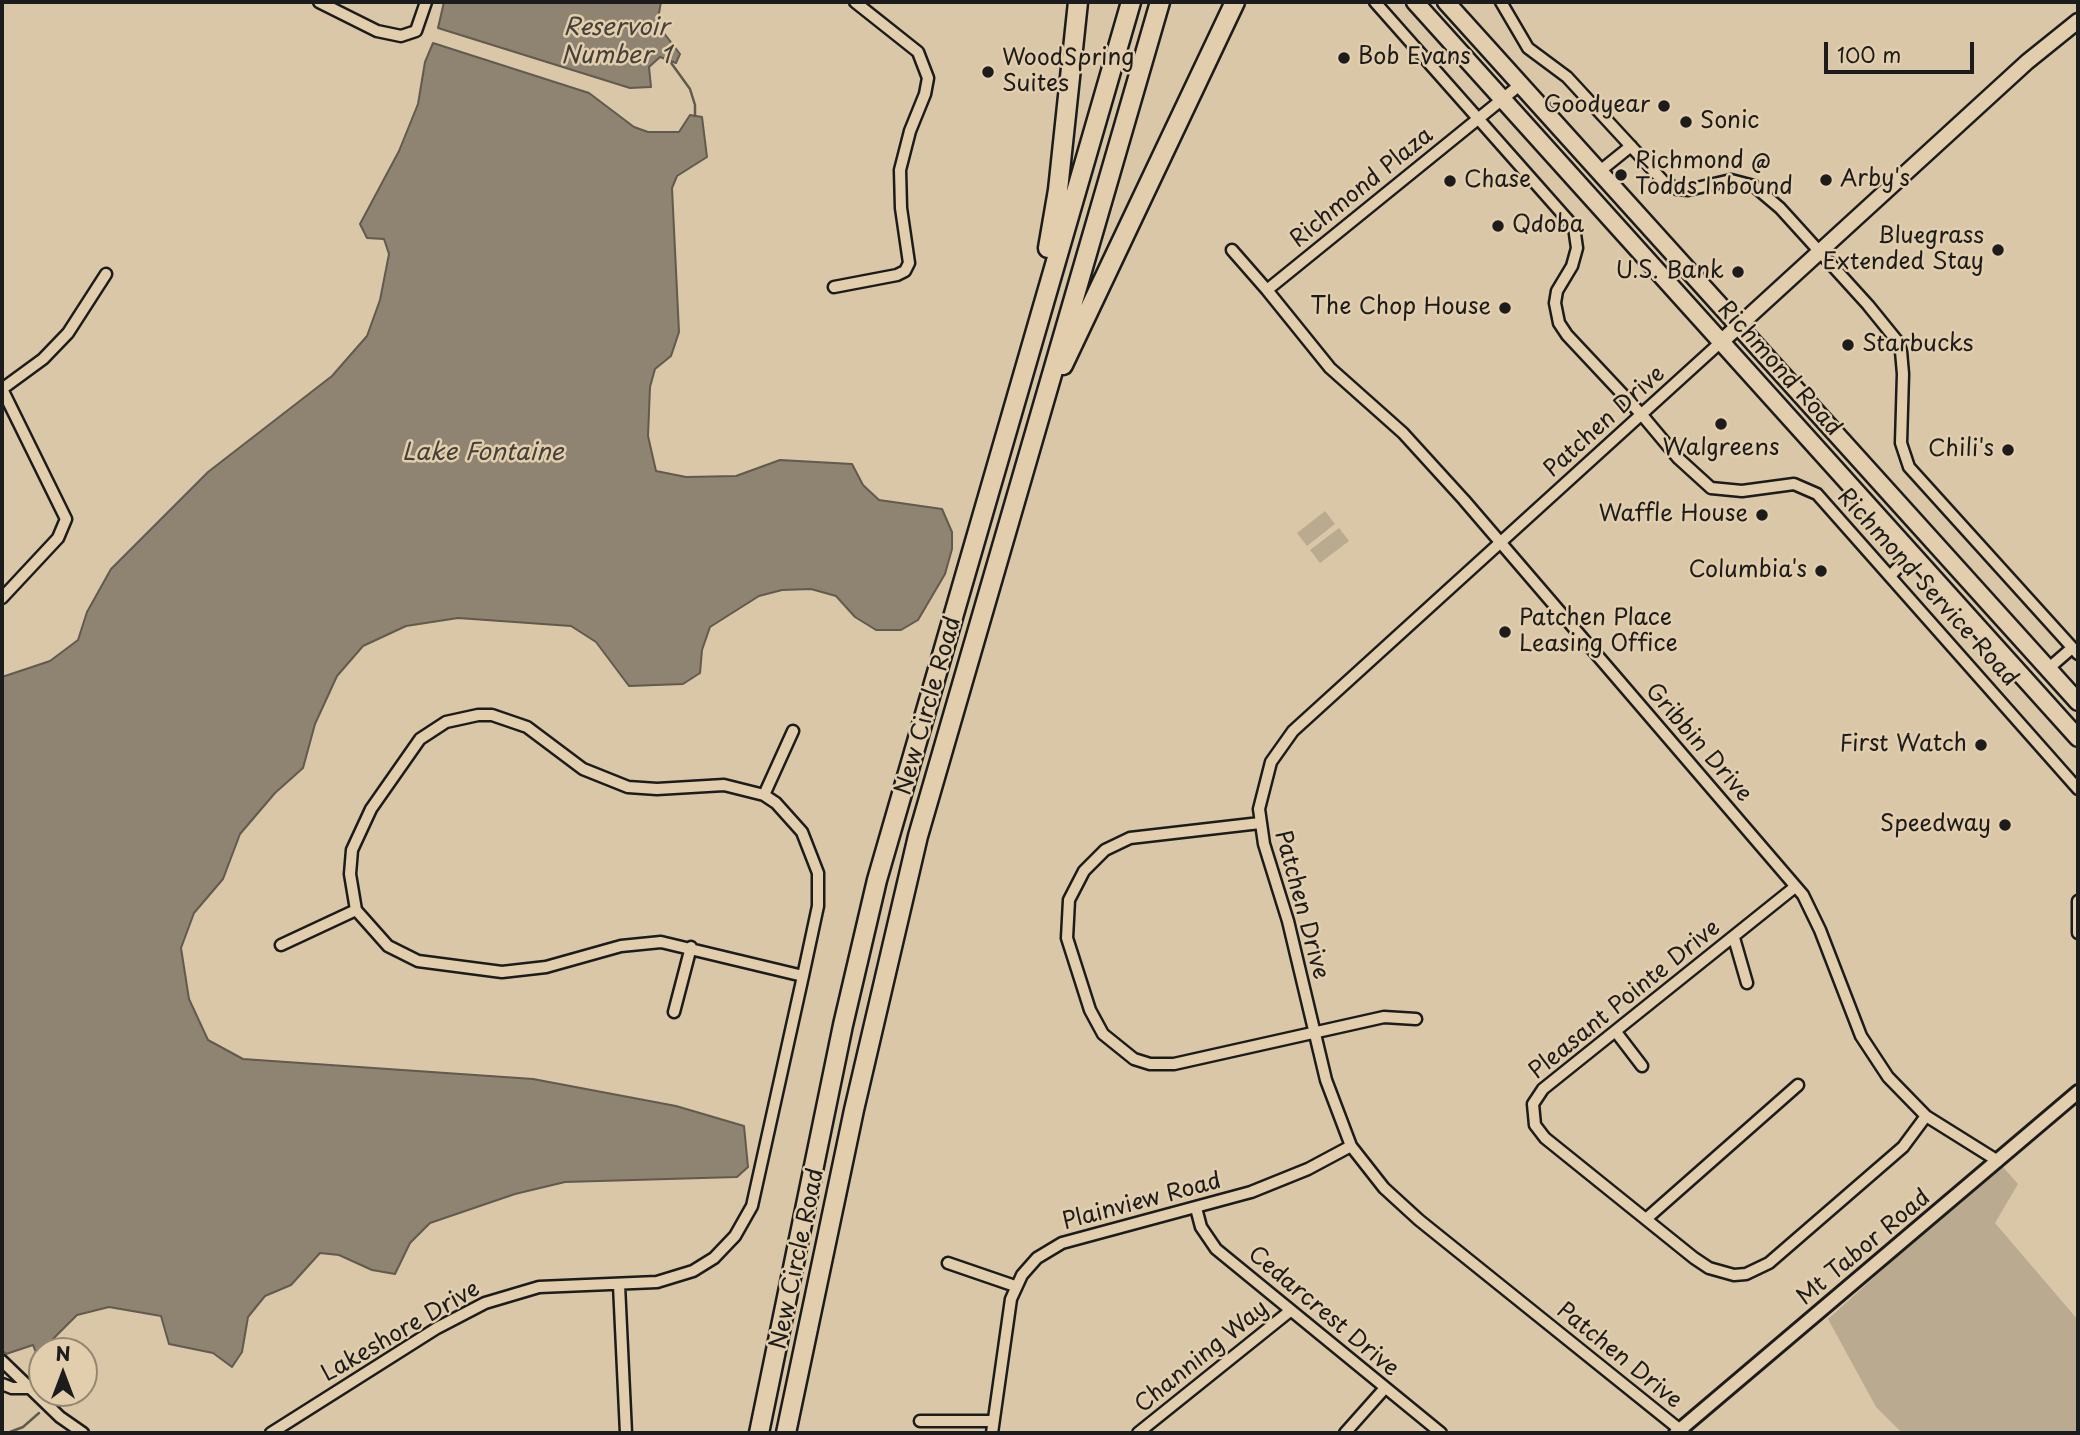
<!DOCTYPE html>
<style>
body{margin:0}
#map{position:relative;width:2080px;height:1435px;overflow:hidden;background:#dac7a7;font-family:"Playpen Sans",sans-serif}
canvas{display:block}
.frame{position:absolute;inset:0;border:4px solid #1c1c1c;pointer-events:none}
.north{position:absolute;left:28px;top:1337px;width:70px;height:70px;box-sizing:border-box;background:#e2cead;border:2px solid #938773;border-radius:50%;rotate:0deg;font-size:19px;font-weight:700;line-height:28px;text-align:center;color:#1c1c1c}
.north::after{content:'';display:block;margin:auto;width:24px;height:32px;background:#1c1c1c;clip-path:polygon(50% 0,100% 100%,50% 72%,0 100%)}
.scale{position:absolute;left:1824px;top:42px;width:150px;height:32px;box-sizing:border-box;border:4px solid #1c1c1c;border-top:0;padding-left:9px;font-size:21px;line-height:24px;white-space:nowrap;color:#1c1c1c;-webkit-text-stroke:5px #e2cead;paint-order:stroke}
</style>
<div id="map">
<canvas width="2080" height="1435"></canvas>
<div class="frame"></div>
<div class="north">N</div>
<div class="scale">100 m</div>
</div>
<script>
const g = document.querySelector('canvas').getContext('2d');
g.lineJoin = 'round';
function paint(path, color) {
  g.fillStyle = color;
  g.fill(path, 'evenodd');
}
function poly(rows) {
  const path = new Path2D();
  for (const r of rows) {
    path.moveTo(r[0], r[1]);
    for (let i = 2; i < r.length; i += 2) path.lineTo(r[i], r[i + 1]);
  }
  return path;
}
function stroke(path, color, width, dash) {
  g.strokeStyle = color;
  g.lineWidth = width;
  g.lineCap = dash ? 'butt' : 'round';
  g.setLineDash(dash || []);
  g.stroke(path);
}
function drawText(font, color, halo, rows, align = 'center') {
  g.font = font + ' "Playpen Sans",sans-serif';
  g.lineWidth = 5;
  g.setLineDash([]);
  g.textBaseline = 'middle';
  g.strokeStyle = halo;
  g.fillStyle = color;
  for (const [text, x, y, turn = 0] of rows) {
    g.save();
    g.translate(x, y);
    g.rotate((+turn || 0) * Math.PI / 180);
    g.textAlign = isNaN(turn) ? turn : align;
    if (halo) g.strokeText(text, 0, 0);
    g.fillText(text, 0, 0);
    g.restore();
  }
}
paint(poly([
 [1325,511,1335,524,1307,546,1297,533],
 [1339,528,1349,541,1320,563,1310,550],
 [2003,1167,2018,1184,1995,1223,2078,1320,2078,1433,1902,1433,1876,1407,1828,1319,1995,1168]
]), '#baaa90');
const water = poly([
 [444,2,661,2,657,24,680,54,676,63,660,57,649,67,651,87,630,88,438,28,444,2],
 [433,43,589,93,634,127,648,132,679,132,690,115,702,117,707,157,677,176,672,188,679,332,671,356,655,369,650,387,648,436,656,471,686,477,736,476,780,460,852,464,863,485,879,500,942,509,952,532,952,549,945,574,918,620,901,630,876,630,855,617,836,596,811,589,782,590,759,596,710,627,702,650,700,673,683,684,629,686,596,642,571,626,458,618,406,626,363,646,337,676,315,724,303,768,275,793,240,834,223,879,194,913,181,948,189,999,208,1040,243,1059,533,1079,676,1106,744,1126,748,1167,737,1177,565,1182,515,1194,430,1223,410,1243,395,1274,372,1270,339,1255,320,1253,291,1285,265,1296,248,1317,242,1352,232,1367,213,1353,169,1344,161,1316,109,1307,77,1315,47,1345,47,1351,42,1351,42,1368,33,1345,6,1354,2,1350,2,677,50,661,78,640,87,612,111,569,208,472,332,376,367,336,380,300,389,254,384,239,367,238,360,224,399,151,418,104,425,62,433,43]
]);
paint(water, '#8f8371');
stroke(water, '#615a4f', 2);
stroke(poly([
 [669,60,690,89,695,105,695,116],
 [51,1398,51,1393],
 [10,1432,23,1427,39,1413]
]), '#615a4f', 2.5);
const minor = poly([
 [319,2,377,31,401,36,416,31,426,2],
 [1375,2,1574,227,1577,248,1572,266,1557,291,1555,303,1559,323,1567,335,1642,415,1678,458,1711,488,1742,491,1794,484,1817,494,2078,789],
 [1501,2,1528,48,1567,77,1663,181,1677,189,1688,190,1731,180,1754,186,1780,208,1868,305,1898,342,1901,351,1903,374,1901,443,1909,467,2078,654],
 [1600,171,1631,146],
 [1232,250,1267,290,1521,84],
 [834,287,897,275,905,271,909,263,901,208,900,170,910,131,925,94,928,78,918,52,855,2],
 [1267,290,1330,368,1403,433,1464,500,1803,895,1820,930,1861,1036,1888,1077,1926,1116,1998,1161],
 [2,389,66,519,58,538,2,598],
 [2,389,43,359,68,333,106,274],
 [1890,576,1913,552],
 [2049,668,2072,648],
 [764,795,793,731],
 [1260,823,1130,838,1105,850,1084,871,1069,900,1067,938,1090,1010,1103,1034,1134,1059,1150,1064,1174,1064,1384,1017,1416,1019],
 [1795,887,1543,1089,1533,1104,1535,1125,1545,1138,1694,1258,1709,1268,1734,1275,1746,1274,1769,1263,1903,1147,1926,1116],
 [2078,901,2078,933],
 [1734,938,1747,983],
 [281,945,356,910],
 [674,1012,691,947],
 [1616,1032,1642,1066],
 [1196,1208,1201,1227,1216,1249,1441,1433],
 [1646,1219,1798,1085],
 [948,1263,1015,1286],
 [619,1285,626,1433],
 [2,1361,60,1417,83,1433],
 [2,1384,12,1388,29,1388],
 [920,1421,993,1421],
 [271,1433,437,1328,485,1303,539,1287,657,1282,693,1271,714,1258,735,1236,752,1206,803,976,818,906,818,873,802,832,776,803,764,795,724,785,657,789,628,787,583,769,527,727,492,715,478,715,446,722,420,739,371,809,352,850,350,874,356,910,388,946,418,961,502,972,546,967,621,946,661,942,803,976],
 [992,1433,1011,1299,1022,1275,1037,1258,1062,1243,1251,1192,1308,1169,1351,1146],
 [1138,1433,1290,1311],
 [1345,1433,1385,1388],
 [1684,1433,1419,1220,1384,1188,1351,1146,1326,1080,1288,921,1264,844,1259,809,1271,762,1293,731,1722,341]
]);
const tertiary = poly([
 [1676,1433,2078,1092]
]);
const secondary = poly([
 [1722,341,2027,62,2078,21]
]);
const trunk = poly([
 [1415,2,2078,738],
 [1446,2,2078,702]
]);
const motorway = poly([
 [1048,248,1058,190,1078,2],
 [1063,365,1235,2],
 [759,1433,843,1025,877,880,1131,2],
 [786,1433,854,1110,918,836,1160,2]
]);
stroke(minor, '#1c1c1c', 15);
stroke(tertiary, '#1c1c1c', 18);
stroke(secondary, '#1c1c1c', 19);
stroke(trunk, '#1c1c1c', 21);
stroke(motorway, '#1c1c1c', 23);
stroke(minor, '#e2cead', 10);
stroke(tertiary, '#e2cead', 12);
stroke(secondary, '#e2cead', 14);
stroke(trunk, '#e2cead', 16);
stroke(motorway, '#e2cead', 18);
for (const [x, y, r, color] of [
 [1344,58,7,"#1c1c1c"],
 [988,72,7,"#1c1c1c"],
 [1664,106,7,"#1c1c1c"],
 [1686,122,7,"#1c1c1c"],
 [1621,175,7,"#1c1c1c"],
 [1826,180,7,"#1c1c1c"],
 [1450,181,7,"#1c1c1c"],
 [1498,226,7,"#1c1c1c"],
 [1998,250,7,"#1c1c1c"],
 [1738,272,7,"#1c1c1c"],
 [1505,308,7,"#1c1c1c"],
 [1848,345,7,"#1c1c1c"],
 [1721,424,7,"#1c1c1c"],
 [2008,450,7,"#1c1c1c"],
 [1762,515,7,"#1c1c1c"],
 [1821,571,7,"#1c1c1c"],
 [1505,632,7,"#1c1c1c"],
 [1981,745,7,"#1c1c1c"],
 [2005,825,7,"#1c1c1c"]
]) {
  const dot = new Path2D();
  dot.arc(x, y, r, 0, 2 * Math.PI);
  g.fillStyle = color;
  g.fill(dot);
  stroke(dot, '#e2cead', 2.5);
}
drawText('23px', '#1c1c1c', '#e2cead', [
 ["Bob Evans",1358,58],
 ["WoodSpring",1002,59],
 ["Suites",1002,85],
 ["Goodyear",1650,106,"right"],
 ["Sonic",1700,122],
 ["Richmond @",1635,162],
 ["Todds Inbound",1635,188],
 ["Arby's",1840,180],
 ["Chase",1464,181],
 ["Qdoba",1512,226],
 ["Bluegrass",1984,237,"right"],
 ["Extended Stay",1984,263,"right"],
 ["U.S. Bank",1724,272,"right"],
 ["The Chop House",1491,308,"right"],
 ["Starbucks",1862,345],
 ["Walgreens",1721,449,"center"],
 ["Chili's",1994,450,"right"],
 ["Waffle House",1748,515,"right"],
 ["Columbia's",1807,571,"right"],
 ["Patchen Place",1519,619],
 ["Leasing Office",1519,645],
 ["First Watch",1967,745,"right"],
 ["Speedway",1991,825,"right"]
], 'left');
drawText('23px', '#1c1c1c', '#e2cead', [
 ["Richmond Plaza",1362,188,-39],
 ["Richmond Road",1779,369,48],
 ["Patchen Drive",1605,422,-42],
 ["Richmond Service Road",1927,588,48],
 ["New Circle Road",929,706,-74],
 ["Gribbin Drive",1698,743,49],
 ["Patchen Drive",1301,905,75],
 ["Pleasant Pointe Drive",1625,1000,-39],
 ["Plainview Road",1142,1202,-15],
 ["Mt Tabor Road",1864,1248,-40],
 ["New Circle Road",798,1259,-78],
 ["Cedarcrest Drive",1323,1312,40],
 ["Lakeshore Drive",401,1332,-30],
 ["Patchen Drive",1619,1356,39],
 ["Channing Way",1202,1357,-39]
]);
drawText('italic 24px', '#44403a', '#e2cead', [
 ["Reservoir",616,28],
 ["Number 1",616,56],
 ["Lake Fontaine",483,453]
]);
</script>
